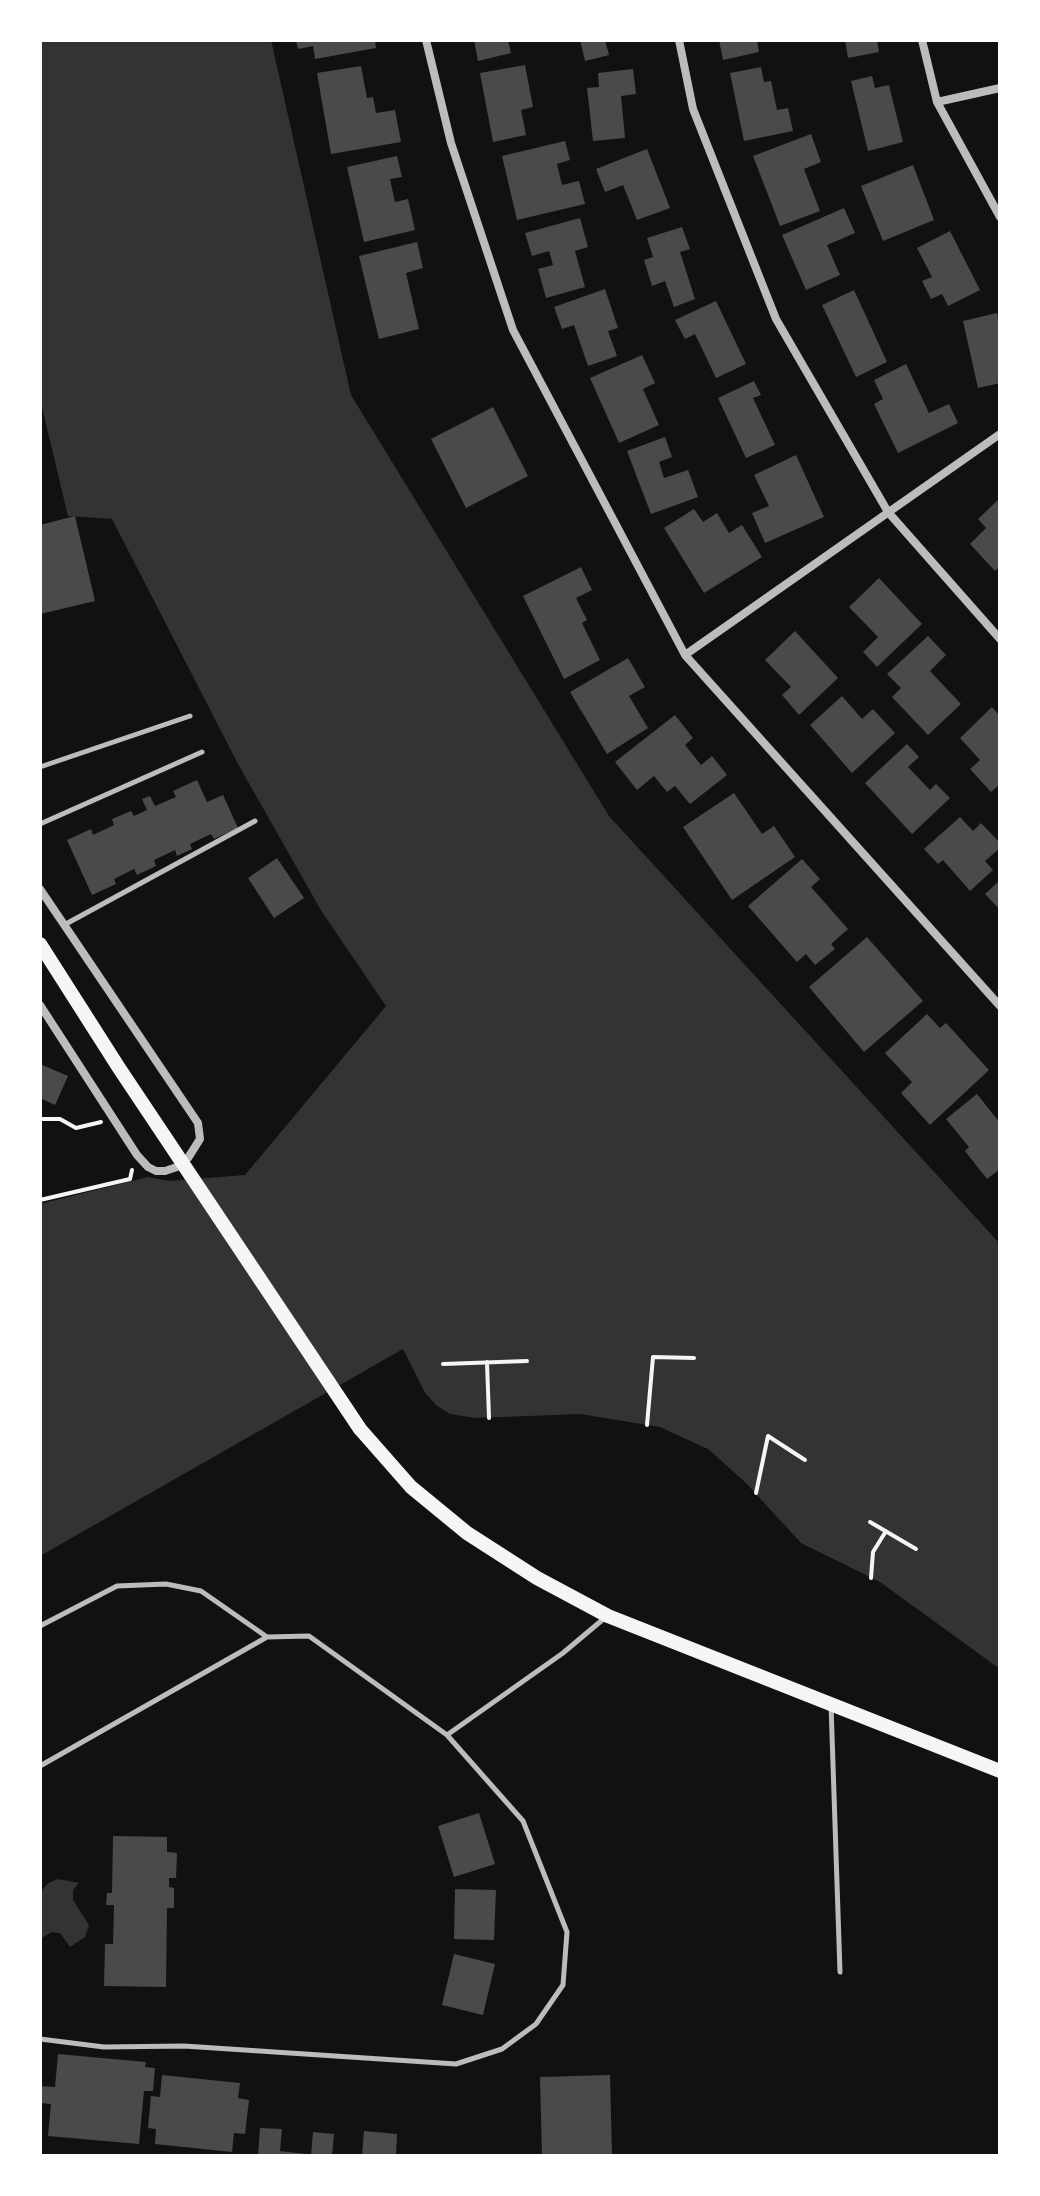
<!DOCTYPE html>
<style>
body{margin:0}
#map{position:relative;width:1040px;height:2196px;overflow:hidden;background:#111;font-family:Literata,serif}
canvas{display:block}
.frame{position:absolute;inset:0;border:42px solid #fff;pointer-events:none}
</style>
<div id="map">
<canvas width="1040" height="2196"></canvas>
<div class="frame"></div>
</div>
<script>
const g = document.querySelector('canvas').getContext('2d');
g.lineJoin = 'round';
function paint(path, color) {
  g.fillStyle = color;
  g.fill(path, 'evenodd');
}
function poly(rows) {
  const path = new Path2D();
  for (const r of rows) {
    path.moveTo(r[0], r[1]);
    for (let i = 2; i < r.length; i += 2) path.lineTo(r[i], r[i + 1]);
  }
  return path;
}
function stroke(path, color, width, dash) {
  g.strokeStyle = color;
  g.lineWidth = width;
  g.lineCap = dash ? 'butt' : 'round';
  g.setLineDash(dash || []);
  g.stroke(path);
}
paint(poly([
 [40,40,271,40,351,395,609,816,1000,1244,1000,1669,880,1582,801,1543,746,1483,708,1449,660,1427,580,1414,476,1418,450,1414,436,1405,425,1393,403,1349,40,1556,40,1204,148,1177,170,1181,245,1175,386,1006,322,912,238,764,112,519,68,516,40,399],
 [58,1879,79,1883,73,1890,73,1900,89,1925,85,1937,70,1947,60,1933,52,1932,40,1939,40,1893,48,1883]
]), '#333');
paint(poly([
 [296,40,375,40,376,48,315,59,313,46,298,49],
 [474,40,508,40,511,53,478,61],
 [580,40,605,40,609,55,585,61],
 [719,40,757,40,759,52,723,60],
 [845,40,877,40,879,52,848,58],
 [525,65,533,107,521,110,526,135,493,142,480,73],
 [361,66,367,98,373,97,376,113,395,110,401,142,331,154,317,73],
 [761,67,764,82,771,81,777,110,788,108,793,131,744,141,730,73],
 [633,69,636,94,621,96,625,138,593,141,587,88,599,87,598,73],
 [872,76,875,88,889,85,903,142,868,151,851,81],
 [811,134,821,162,804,169,820,211,780,226,753,156],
 [565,141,570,160,557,164,562,185,579,181,585,204,517,220,502,156],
 [647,149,670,208,637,220,623,185,605,192,596,169],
 [397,156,402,177,390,179,395,202,408,199,415,230,364,242,347,167],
 [913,165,934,220,883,241,861,186],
 [844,208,855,233,827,245,840,275,806,290,782,235],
 [580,218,588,247,575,251,585,287,546,298,538,269,553,265,549,251,532,256,525,233],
 [682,227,690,249,680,252,695,299,674,307,665,281,652,286,644,260,653,257,647,238],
 [950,231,980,290,948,306,942,294,931,299,922,281,932,277,917,248],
 [417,242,423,268,406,273,419,329,379,339,359,256],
 [605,289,618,328,608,331,617,356,588,366,574,325,562,329,554,307],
 [854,290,887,362,856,377,822,305],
 [716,301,746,364,716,378,695,334,685,339,675,320],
 [997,313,1000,326,1000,383,978,388,963,321],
 [642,355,655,383,643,389,659,425,619,443,590,378],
 [906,364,929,413,949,404,958,423,898,453,874,404,883,399,874,380],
 [754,381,761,395,753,398,775,445,746,458,718,398],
 [493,407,528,476,466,508,431,439],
 [665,437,672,457,659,462,664,478,688,470,698,497,651,514,627,451],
 [796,455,824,517,765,543,752,513,769,506,754,475],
 [1000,498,1000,566,995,571,970,544,986,528,978,519],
 [694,509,703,522,717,513,729,533,742,525,762,557,704,593,664,528],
 [75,516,95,601,40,614,40,525],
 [581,567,592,590,576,598,587,620,582,623,600,660,564,679,523,596],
 [879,578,922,624,877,667,863,652,878,637,849,607],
 [795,631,838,678,799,715,782,695,791,687,765,660],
 [928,636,946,655,930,671,961,704,928,735,892,697,901,688,887,674],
 [628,658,645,687,629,696,648,728,607,754,570,692],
 [842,696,862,719,873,709,895,733,852,773,810,725],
 [992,707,1000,716,1000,784,991,792,970,769,980,760,960,738],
 [675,715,693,738,685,745,701,765,712,756,727,775,690,804,675,786,667,792,654,776,637,790,615,762],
 [907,744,919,757,908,767,930,790,936,784,950,798,912,834,865,783],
 [197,780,207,802,223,795,238,828,214,839,211,834,190,844,192,849,177,856,175,850,154,860,156,866,137,875,134,869,114,879,116,884,92,895,67,840,91,829,93,835,114,825,112,819,131,811,134,816,147,810,142,799,150,796,155,806,176,797,173,791],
 [734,793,762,834,774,826,795,857,732,900,683,827],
 [960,817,973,831,981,823,1000,843,1000,848,985,861,993,870,970,891,943,860,938,864,924,849],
 [277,858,304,898,274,918,248,878],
 [802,859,820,879,811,887,848,929,831,944,835,949,815,965,806,954,797,962,748,906],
 [1000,880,1000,910,985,894],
 [867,937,923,1001,864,1052,809,987],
 [927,1014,940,1028,946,1023,989,1070,930,1125,901,1093,912,1082,885,1053],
 [40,1064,68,1076,55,1105,40,1098],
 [977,1094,1000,1123,1000,1169,987,1179,965,1151,969,1147,946,1119],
 [479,1813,495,1864,454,1877,438,1826],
 [113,1836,167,1837,167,1852,177,1853,176,1878,169,1878,169,1887,174,1888,174,1908,167,1908,166,1987,104,1986,105,1944,113,1944,114,1905,106,1905,107,1893,112,1893],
 [455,1889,496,1890,494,1940,454,1939],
 [454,1954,495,1964,483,2015,442,2005],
 [58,2054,146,2062,145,2067,155,2068,153,2091,144,2091,139,2144,48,2136,51,2104,40,2103,40,2086,55,2087],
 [162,2075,240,2083,238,2098,249,2100,245,2134,234,2133,232,2152,155,2144,156,2129,148,2128,151,2096,160,2097],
 [610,2075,612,2156,542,2156,540,2077],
 [260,2128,282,2129,280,2151,306,2154,306,2156,258,2156],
 [364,2131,397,2134,396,2156,362,2156],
 [313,2132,334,2134,332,2156,311,2156]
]), '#4a4a4a');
stroke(poly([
 [40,1119,60,1119,76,1128,101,1122],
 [40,1200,130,1179,132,1170],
 [487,1362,489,1418],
 [443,1364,527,1361],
 [647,1425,653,1357,694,1358],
 [756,1493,768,1436,805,1460],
 [870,1522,916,1549],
 [871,1578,873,1552,886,1531]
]), '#f5f5f5', 4);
stroke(poly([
 [40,767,190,716],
 [40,824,202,752],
 [64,925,255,821],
 [40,1626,117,1586,166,1584,201,1591,267,1637],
 [831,1705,840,1972],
 [40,1766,267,1637,309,1636,447,1735,563,1653,607,1616],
 [40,2039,104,2047,184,2046,456,2064,502,2049,536,2024,563,1985,567,1932,523,1821,447,1735]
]), '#bcbcbc', 5);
stroke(poly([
 [426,40,451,143,513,330,685,655,1000,1006],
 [679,40,693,109,776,319,888,512,1000,639],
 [922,40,937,102,1000,217],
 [937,102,1000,88],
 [685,655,1000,434],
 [40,889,198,1123,200,1139,188,1158,177,1167,165,1171,156,1171,148,1167,137,1155,40,1005]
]), '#bcbcbc', 8);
stroke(poly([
 [40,944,119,1068,360,1429,411,1487,467,1533,537,1578,608,1616,1000,1771]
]), '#f5f5f5', 14);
</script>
